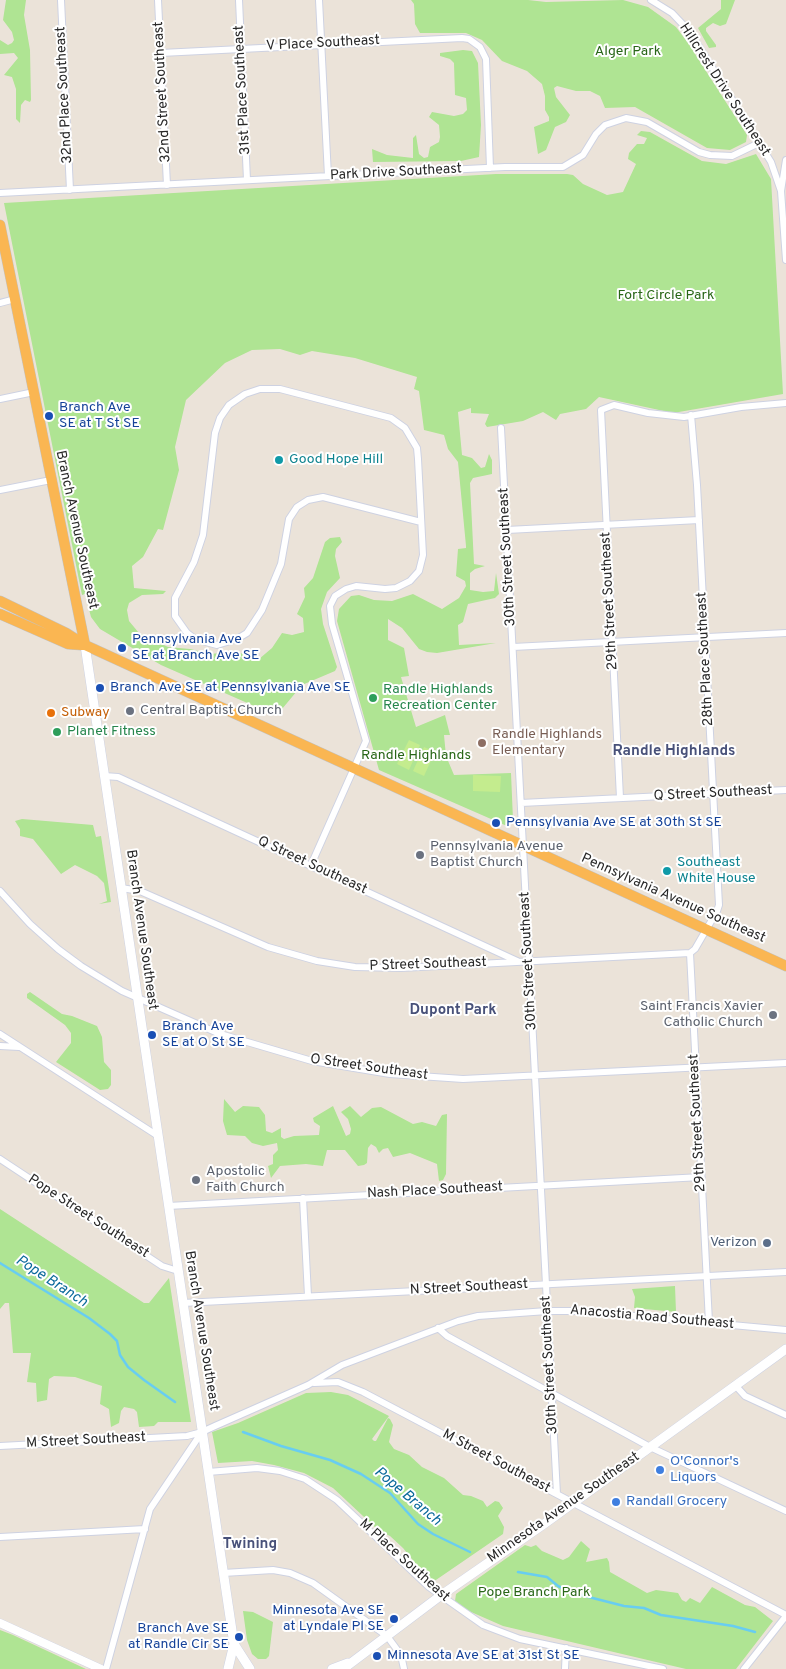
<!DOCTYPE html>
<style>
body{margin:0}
canvas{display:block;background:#ebe3d9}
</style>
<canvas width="786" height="1669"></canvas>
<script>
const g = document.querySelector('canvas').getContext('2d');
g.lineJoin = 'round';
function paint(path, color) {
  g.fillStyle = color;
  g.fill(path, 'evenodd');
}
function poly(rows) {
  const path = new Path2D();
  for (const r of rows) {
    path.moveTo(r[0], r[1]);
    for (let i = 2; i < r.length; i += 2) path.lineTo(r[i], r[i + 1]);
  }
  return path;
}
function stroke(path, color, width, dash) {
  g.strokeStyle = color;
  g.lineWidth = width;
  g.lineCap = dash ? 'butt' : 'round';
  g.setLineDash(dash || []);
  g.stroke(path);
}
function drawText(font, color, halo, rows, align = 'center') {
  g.font = font + ' Overpass,sans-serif';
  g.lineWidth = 4;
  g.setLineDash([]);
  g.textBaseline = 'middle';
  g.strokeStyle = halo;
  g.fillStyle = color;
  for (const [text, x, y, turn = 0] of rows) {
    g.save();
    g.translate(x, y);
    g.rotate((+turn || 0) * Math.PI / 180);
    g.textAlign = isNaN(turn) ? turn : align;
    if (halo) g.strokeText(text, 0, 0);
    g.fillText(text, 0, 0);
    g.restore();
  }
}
paint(poly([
 [6,0,26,0,24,15,30,50,31,100,30,102,25,100,21,105,20,123,16,119,16,89,12,77,4,75,18,58,14,53,0,54,0,40,8,45,12,43,14,40,12,32,3,20],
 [411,0,528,0,546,2,623,0,648,7,676,27,688,43,747,135,746,142,730,150,707,148,635,107,605,108,600,96,590,91,576,91,557,86,554,88,556,97,570,115,566,122,555,127,546,150,538,154,534,127,549,121,549,117,545,110,545,96,542,84,527,71,502,61,482,40,466,33,420,33,415,24,414,4],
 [721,0,735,0,726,24,720,26,713,23,706,28,706,31,716,45,716,47,709,48,698,28,721,9],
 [463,50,472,51,478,63,481,125,479,157,461,161,373,162,372,149,387,155,413,158,413,138,416,135,419,154,424,158,428,157,430,147,439,142,440,137,439,125,429,117,432,112,454,116,463,114,467,110,466,98,455,95,454,63,450,59,440,56,440,53],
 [641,131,650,132,702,161,726,164,756,154,771,179,783,394,673,413,599,397,586,409,560,414,556,420,543,412,523,421,487,427,485,424,489,414,471,413,471,408,458,412,462,455,472,458,481,468,485,467,489,454,492,460,492,474,473,478,470,483,474,564,485,566,475,569,470,573,470,590,483,592,494,591,496,573,499,594,495,598,468,604,463,622,458,625,459,645,496,643,437,653,427,652,419,649,402,628,388,619,388,640,404,648,409,676,401,677,416,727,445,715,450,735,444,735,446,756,454,775,511,773,513,820,507,826,379,770,337,621,339,609,351,596,359,595,374,600,392,601,413,594,442,609,459,598,466,586,465,581,456,576,458,549,466,548,466,546,458,462,448,449,444,435,424,430,419,391,414,389,417,377,355,358,312,351,300,355,280,349,252,350,225,363,186,400,175,447,179,470,163,530,158,529,143,557,132,566,134,588,166,591,163,594,142,595,129,603,127,610,129,621,139,633,168,647,190,649,211,654,236,651,252,658,259,659,272,648,282,633,292,635,304,632,303,618,297,614,305,597,304,588,313,578,325,542,330,538,340,537,342,542,336,549,335,556,340,578,327,592,321,609,323,624,337,667,335,671,302,685,282,709,270,713,161,665,100,629,91,617,85,594,82,595,4,203,496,174,567,174,573,175,583,184,607,195,623,192,636,164,628,159,629,153,637,144,644,144,647,138,637,135],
 [22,819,93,825,96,837,101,836,111,902,99,904,107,901,104,883,97,876,75,865,61,874,33,839,20,836,20,829,15,821],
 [30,992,62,1014,72,1016,97,1026,102,1037,104,1062,111,1070,111,1085,108,1089,100,1090,56,1062,71,1043,71,1033,65,1025,27,998,27,994],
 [224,1099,235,1112,243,1106,259,1107,265,1115,266,1131,272,1133,281,1128,281,1137,284,1139,294,1136,319,1135,320,1126,314,1122,313,1118,333,1106,346,1136,350,1134,351,1129,348,1119,341,1112,350,1106,361,1117,372,1108,381,1107,413,1124,422,1122,436,1126,442,1115,447,1114,446,1174,443,1180,439,1181,437,1164,410,1153,393,1157,388,1148,383,1149,379,1153,376,1147,371,1144,368,1148,367,1163,364,1165,358,1166,345,1150,327,1150,323,1166,306,1164,280,1166,271,1178,268,1166,273,1164,273,1155,278,1150,277,1143,263,1146,252,1143,245,1136,227,1135,223,1121],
 [0,1209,144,1303,149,1303,169,1278,191,1422,158,1422,154,1426,139,1427,137,1412,134,1409,124,1407,121,1411,119,1423,111,1427,109,1409,100,1404,102,1386,75,1377,54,1376,49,1379,47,1400,37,1402,36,1383,27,1382,31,1353,13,1353,9,1303,5,1303,0,1309],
 [675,1286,676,1312,634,1308,635,1297,632,1289],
 [331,1392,348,1395,389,1416,372,1439,374,1441,376,1441,388,1418,390,1419,393,1425,389,1442,394,1449,409,1455,422,1467,444,1478,463,1495,471,1496,483,1501,487,1507,495,1501,499,1502,503,1508,498,1516,504,1527,503,1534,433,1582,425,1575,403,1548,390,1536,378,1530,333,1488,304,1473,274,1465,252,1461,218,1463,212,1432,238,1423,306,1393],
 [581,1541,590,1549,586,1562,607,1558,609,1562,610,1572,647,1593,656,1590,678,1593,682,1600,686,1602,690,1598,700,1603,712,1587,745,1605,755,1607,773,1621,736,1669,686,1669,503,1626,462,1608,455,1601,456,1594,525,1545,531,1547,536,1545,542,1551,563,1560,569,1557],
 [243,1611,253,1612,273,1622,269,1656,266,1659,258,1659,252,1654,247,1640],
 [0,1630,13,1635,86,1669,0,1669]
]), '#afe493');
paint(poly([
 [409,740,420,745,409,770,397,764],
 [424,747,435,752,424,776,413,771],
 [473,775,501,776,500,792,473,791]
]), '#c4ec8e');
stroke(poly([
 [0,1263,89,1318,110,1334,117,1341,120,1355,128,1367,144,1380,175,1402],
 [243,1432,281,1446,330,1460,361,1474,390,1493,418,1524,433,1534,470,1552],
 [518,1572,547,1577,558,1586,573,1593,624,1606,644,1608,661,1615,733,1626,755,1632]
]), '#68cdf1', 2.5);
const minor = poly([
 [61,0,70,190],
 [158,0,167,185],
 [239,0,247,180],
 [319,0,328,176],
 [651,0,672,13,690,32,771,162,781,191],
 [161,53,462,38,469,39,480,47,486,59,490,168],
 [786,160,781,191,786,260],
 [0,193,505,167,563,167,583,155,596,134,605,125,626,118,647,122,699,152,710,155,732,156,759,143],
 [0,303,15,299],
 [0,399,34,392],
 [501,428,557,1494],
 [0,490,51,480],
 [507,530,699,520],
 [513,647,786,633],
 [104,776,118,777,517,961],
 [620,798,601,410,614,405,648,413,684,417,741,407,786,403],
 [521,803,786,790],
 [311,865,366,741,332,624,330,606,335,596,346,589,356,586,385,589,396,588,410,581,419,571,423,555,418,459,417,448,405,428,391,418,280,389,260,389,245,394,229,405,220,418,215,433,203,535,194,562,175,598,175,616,187,633,195,639,217,645,237,639,247,633,262,610,281,564,289,519,297,507,308,500,323,497,421,522],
 [121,888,140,891,268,947,317,961,355,967,401,968,690,953],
 [0,891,30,924,58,949,81,966,122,991,220,1034,312,1061,390,1074,463,1079,786,1063],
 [690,953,695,949,717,911,719,905,697,485,691,415],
 [690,953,709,1322],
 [0,1034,158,1136],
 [0,1046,19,1047],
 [0,1159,162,1266,178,1271],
 [303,1198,308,1296],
 [168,1206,701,1177],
 [183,1303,786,1272],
 [438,1328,447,1336,650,1447,786,1511],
 [314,1383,338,1382,363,1392,786,1615],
 [735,1385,745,1396,786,1415],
 [0,1446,187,1436,202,1432],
 [208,1472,257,1468,280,1471,305,1479,337,1500,429,1587,483,1625,520,1639,663,1669],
 [0,1537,145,1529],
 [223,1573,273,1570,290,1573,313,1583,387,1636,401,1655,404,1669],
 [106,1669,150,1509,202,1432,215,1426,308,1385,342,1365,458,1321,478,1316,547,1311,581,1311,786,1330],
 [565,1669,566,1648],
 [744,1669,786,1616]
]);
const tertiary = poly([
 [0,1623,101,1669]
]);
const secondary = poly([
 [85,645,234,1644,228,1669],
 [234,1644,250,1669],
 [332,1669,348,1663],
 [343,1669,440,1596,544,1524,786,1349]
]);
const trunk = poly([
 [0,225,85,645],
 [0,601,66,633,85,645,786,966],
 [0,614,68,644,82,645]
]);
stroke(minor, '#ced2e2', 8);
stroke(tertiary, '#ced2e2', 9);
stroke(secondary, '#ced2e2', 10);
stroke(trunk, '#c3c3c3', 11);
stroke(minor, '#fff', 6);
stroke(tertiary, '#fff', 8);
stroke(secondary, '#fff', 9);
stroke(trunk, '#fab652', 10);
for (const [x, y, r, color] of [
 [49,416,5,"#1a4fb4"],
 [279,460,5,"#0f9aa8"],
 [122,648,5,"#1a4fb4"],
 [100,688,5,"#1a4fb4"],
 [373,698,5,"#2e9e5b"],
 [130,711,5,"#6b7280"],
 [51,713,5,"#e8710a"],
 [57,732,5,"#2e9e5b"],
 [482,743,5,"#8d6e63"],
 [496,823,5,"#1a4fb4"],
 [420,855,5,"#6b7280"],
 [667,871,5,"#0f9aa8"],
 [773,1015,5,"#6b7280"],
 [152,1035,5,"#1a4fb4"],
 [196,1180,5,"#6b7280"],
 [767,1243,5,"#5c6f8a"],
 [660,1470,5,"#3f7fe0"],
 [616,1502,5,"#3f7fe0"],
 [394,1619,5,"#1a4fb4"],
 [239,1637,5,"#1a4fb4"],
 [377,1656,5,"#1a4fb4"]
]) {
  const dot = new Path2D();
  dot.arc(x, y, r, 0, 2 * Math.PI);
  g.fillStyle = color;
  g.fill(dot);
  stroke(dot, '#fff', 2);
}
drawText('14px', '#282828', '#fff', [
 ["V Place Southeast",323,44,-3],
 ["31st Place Southeast",243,90,-93],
 ["Hillcrest Drive Southeast",724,90,57],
 ["32nd Street Southeast",163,92,-93],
 ["32nd Place Southeast",65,95,-93],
 ["Park Drive Southeast",396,173,-3],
 ["Branch Avenue Southeast",76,530,78],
 ["30th Street Southeast",508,557,-93],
 ["29th Street Southeast",610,601,-93],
 ["28th Place Southeast",706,659,-93],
 ["Q Street Southeast",713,794,-3],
 ["Q Street Southeast",312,866,25],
 ["Pennsylvania Avenue Southeast",673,899,24],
 ["Branch Avenue Southeast",141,930,82],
 ["30th Street Southeast",529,961,-93],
 ["P Street Southeast",428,965,-2],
 ["O Street Southeast",369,1068,8],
 ["29th Street Southeast",698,1123,-93],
 ["Nash Place Southeast",435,1191,-3],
 ["Pope Street Southeast",88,1217,33],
 ["N Street Southeast",469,1288,-3],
 ["Anacostia Road Southeast",652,1318,5],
 ["Branch Avenue Southeast",201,1331,81],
 ["30th Street Southeast",550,1365,-93],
 ["M Street Southeast",86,1441,-3],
 ["M Street Southeast",496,1462,28],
 ["Minnesota Avenue Southeast",564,1508,-35],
 ["M Place Southeast",404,1561,42]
]);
drawText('14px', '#286617', '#fff', [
 ["Alger Park",628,52],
 ["Fort Circle Park",666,296],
 ["Randle Highlands",416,756],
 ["Pope Branch Park",534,1593]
]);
drawText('14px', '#164399', '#fff', [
 ["Branch Ave",59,408],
 ["SE at T St SE",59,424],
 ["Pennsylvania Ave",132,640],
 ["SE at Branch Ave SE",132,656],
 ["Branch Ave SE at Pennsylvania Ave SE",110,688],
 ["Pennsylvania Ave SE at 30th St SE",506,823],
 ["Branch Ave",162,1027],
 ["SE at O St SE",162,1043],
 ["Minnesota Ave SE",384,1611,"right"],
 ["at Lyndale Pl SE",384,1627,"right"],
 ["Branch Ave SE",229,1629,"right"],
 ["at Randle Cir SE",229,1645,"right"],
 ["Minnesota Ave SE at 31st St SE",387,1656]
], 'left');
drawText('14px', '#0d838f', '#fff', [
 ["Good Hope Hill",289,460],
 ["Southeast",677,863],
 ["White House",677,879]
], 'left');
drawText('14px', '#27864d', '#fff', [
 ["Randle Highlands",383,690],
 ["Recreation Center",383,706],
 ["Planet Fitness",67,732]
], 'left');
drawText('14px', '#5b616d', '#fff', [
 ["Central Baptist Church",140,711],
 ["Pennsylvania Avenue",430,847],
 ["Baptist Church",430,863],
 ["Saint Francis Xavier",763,1007,"right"],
 ["Catholic Church",763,1023,"right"],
 ["Apostolic",206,1172],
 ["Faith Church",206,1188]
], 'left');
drawText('14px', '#c56008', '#fff', [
 ["Subway",61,713]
], 'left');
drawText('14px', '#785e54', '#fff', [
 ["Randle Highlands",492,735],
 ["Elementary",492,751]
], 'left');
drawText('14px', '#4e5e75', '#fff', [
 ["Verizon",757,1243]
], 'right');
drawText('14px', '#366cbe', '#fff', [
 ["O'Connor's",670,1462],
 ["Liquors",670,1478],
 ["Randall Grocery",626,1502]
], 'left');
drawText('bold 15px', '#485179', '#fff', [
 ["Randle Highlands",674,752],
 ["Dupont Park",453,1011],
 ["Twining",250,1545]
]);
drawText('italic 15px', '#0a699b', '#fff', [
 ["Pope Branch",51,1282,33],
 ["Pope Branch",407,1497,40]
]);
</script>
